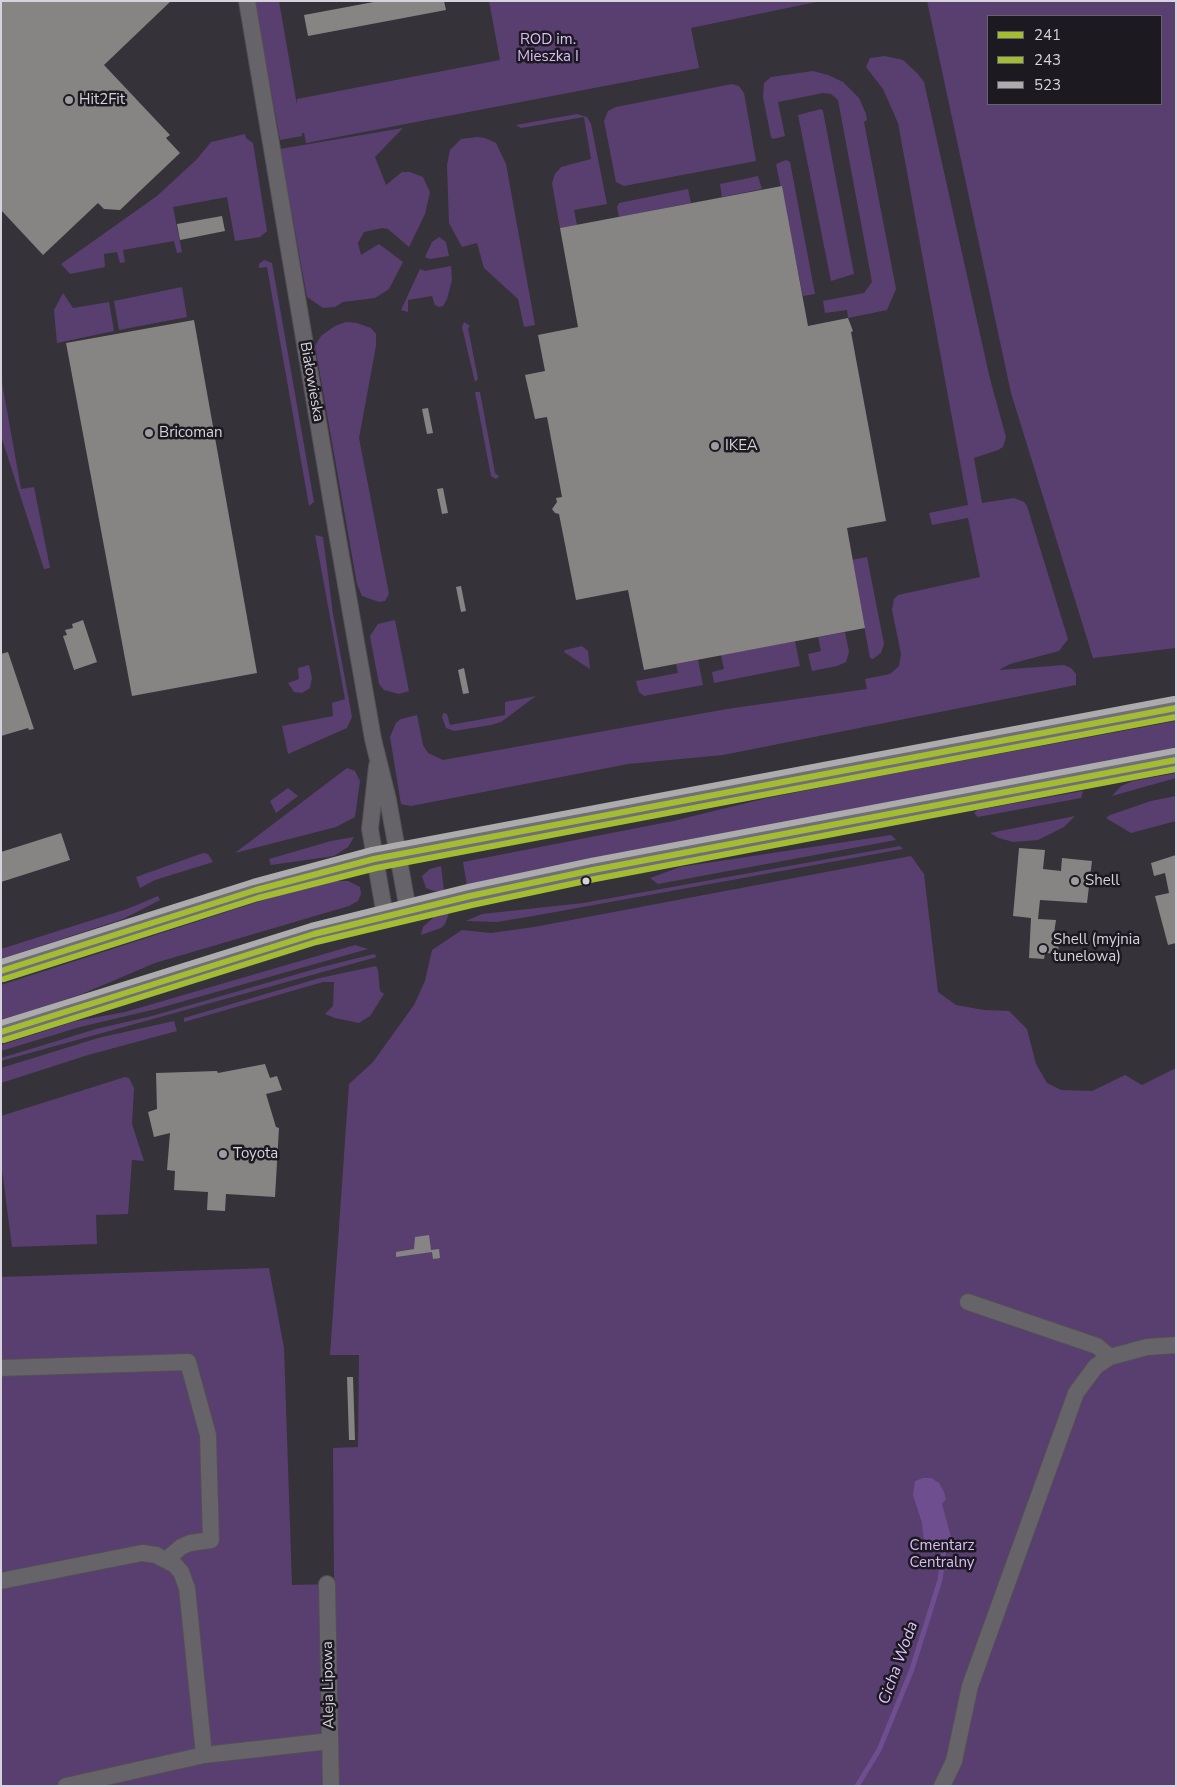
<!DOCTYPE html>
<meta charset="utf-8">
<style>
body{margin:0}
#map{position:relative;width:1177px;height:1787px;overflow:hidden;background:#36323a;font-family:"Nunito Sans",sans-serif}
canvas{display:block}
.frame{position:absolute;inset:0;border:2px solid #d7d3dc;pointer-events:none}
.legend{position:absolute;left:987px;top:15px;width:175px;height:90px;box-sizing:border-box;background:#1c1920;border:1px solid #67636b;margin:0;padding:6px 9px;list-style:none;font-size:15px;color:#d7d3dc}
.legend li{display:flex;align-items:center;gap:10px;height:25px}
.legend b{width:25px;border:1px solid #67636b}
</style>
<div id="map">
<canvas width="1177" height="1787"></canvas>
<div class="frame"></div>
<ul class="legend">
<li><b style="height:6px;background:#a2bd31"></b>241</li>
<li><b style="height:6px;background:#a2bd31"></b>243</li>
<li><b style="height:6px;background:#acacac"></b>523</li>
</ul>
</div>
<script>
const g = document.querySelector('canvas').getContext('2d');
g.lineJoin = 'round';
function paint(path, color) {
  g.fillStyle = color;
  g.fill(path, 'evenodd');
}
function poly(rows) {
  const path = new Path2D();
  for (const r of rows) {
    path.moveTo(r[0], r[1]);
    for (let i = 2; i < r.length; i += 2) path.lineTo(r[i], r[i + 1]);
  }
  return path;
}
function stroke(path, color, width, dash) {
  g.strokeStyle = color;
  g.lineWidth = width;
  g.lineCap = dash ? 'butt' : 'round';
  g.setLineDash(dash || []);
  g.stroke(path);
}
function drawText(font, color, halo, rows, align = 'center') {
  g.font = font + ' "Nunito Sans",sans-serif';
  g.lineWidth = 5;
  g.setLineDash([]);
  g.textBaseline = 'middle';
  g.strokeStyle = halo;
  g.fillStyle = color;
  for (const [text, x, y, turn = 0] of rows) {
    g.save();
    g.translate(x, y);
    g.rotate((+turn || 0) * Math.PI / 180);
    g.textAlign = isNaN(turn) ? turn : align;
    if (halo) g.strokeText(text, 0, 0);
    g.fillText(text, 0, 0);
    g.restore();
  }
}
paint(poly([
 [255,1,279,1,297,105,297,99,500,60,489,1,821,1,691,28,699,68,306,143,304,133,302,133,302,136,280,140],
 [927,1,1176,1,1176,648,1093,658,1011,393],
 [988,16,1161,16,1161,104,988,104],
 [885,56,903,60,917,73,924,82,990,379,1006,437,1003,447,998,450,974,458,982,503,1014,498,1024,502,1027,506,1068,639,1059,651,1010,664,999,670,1064,665,1071,668,1076,674,1076,685,723,755,628,764,411,806,401,804,390,737,396,723,401,719,417,715,423,745,428,753,443,760,727,709,867,689,865,679,890,674,899,666,901,654,892,610,894,599,898,595,980,577,968,518,932,525,929,513,968,505,898,123,883,89,866,67,870,58],
 [813,71,828,75,843,82,859,98,866,114,867,120,864,122,896,289,887,310,848,318,847,310,825,313,823,301,864,293,872,282,838,100,831,94,823,93,778,102,785,136,773,139,771,137,763,97,764,83,771,77],
 [732,84,739,86,744,93,756,161,624,186,616,182,604,121,608,111,616,107],
 [821,109,823,111,854,274,831,281,798,115],
 [577,114,587,117,591,124,607,204,574,210,577,225,560,228,552,183,555,174,561,167,591,159,584,117,521,128,516,125],
 [403,128,375,157,386,185,402,172,410,172,423,177,430,192,425,214,409,247,388,229,382,228,364,232,358,243,361,255,379,244,403,262,389,289,375,298,343,302,335,307,323,308,307,297,280,149],
 [245,134,246,138,253,143,267,231,260,237,235,241,227,197,173,207,182,252,177,253,174,241,123,250,125,262,120,263,117,252,104,254,105,267,70,274,61,264,157,196,197,159,211,142],
 [477,137,485,138,496,143,506,164,535,325,524,327,518,299,484,268,477,243,462,247,449,223,447,165,450,150,461,139],
 [786,160,790,162,815,294,803,296,776,164],
 [758,176,762,189,722,197,720,184],
 [688,189,691,203,619,217,617,207,619,203],
 [439,237,446,242,449,256,430,259,425,257,432,242],
 [264,260,272,263,314,502,309,506,267,267,259,268,259,264],
 [451,266,452,280,447,299,443,306,439,307,435,305,432,296,408,300,408,312,401,310,420,269,425,271],
 [182,287,187,317,119,330,114,301],
 [63,293,73,308,109,302,114,331,57,343,54,310],
 [346,322,357,323,371,328,376,334,376,346,359,438,389,594,385,601,379,602,362,596,357,584,315,346,321,336,335,326],
 [464,322,470,326,468,328,478,379,475,382,462,327],
 [1,377,21,489,34,487,50,568,44,569,1,436],
 [475,392,480,392,495,473,499,476,496,479,491,476],
 [315,535,323,537,333,614,352,717,347,728,288,754,282,726,333,716,332,703,345,699],
 [867,557,884,644,881,653,873,659,870,658,852,560],
 [395,620,409,691,399,694,384,690,379,684,370,636,378,624],
 [845,632,849,652,846,662,837,666,812,671,808,654,821,651,818,637],
 [795,641,800,666,714,683,712,672,724,669,721,655],
 [582,646,588,651,590,669,564,652,565,650],
 [698,660,703,685,644,696,639,692,636,681,678,673,676,664],
 [309,665,312,678,310,688,302,693,294,692,288,683,299,679,298,668],
 [536,696,501,722,491,725,454,731,446,728,442,717,443,713,447,714,450,725,505,715,505,702],
 [1176,721,1176,749,847,810,467,886,463,862,673,821,763,799,848,782],
 [347,768,355,771,360,781,355,817,336,827,235,853],
 [1176,773,1176,778,1112,796,1121,786,1133,781],
 [288,788,298,796,276,813,270,801],
 [1083,791,1081,798,978,817,974,813,977,810],
 [1176,796,1176,821,1131,833,1106,818,1110,815,1151,801],
 [1075,816,1064,827,1038,840,1013,842,999,838,990,833],
 [891,835,896,840,658,884,650,878,680,867],
 [354,837,348,847,334,856,271,865,269,859,331,841],
 [900,846,903,849,533,916,497,922,466,921,482,914,583,903],
 [203,853,208,854,213,862,155,880,140,888,136,877],
 [911,856,924,874,938,992,956,1005,984,1010,1009,1011,1027,1029,1036,1064,1047,1083,1061,1090,1092,1091,1125,1075,1142,1085,1176,1068,1176,1786,1,1786,1,1277,269,1268,284,1348,292,1585,334,1584,333,1448,358,1447,359,1355,330,1355,349,1084,373,1062,414,1005,425,981,432,950,462,930,491,933,534,927],
 [441,866,444,891,434,891,426,888,422,876,430,869],
 [333,881,348,881,360,887,361,894,358,901,349,906,155,963,82,994,1,1021,1,985,279,895],
 [158,896,160,900,123,919,1,959,1,949,127,909],
 [449,913,445,924,441,928,421,935,423,927,434,917],
 [355,945,368,949,156,1009,80,1027,1,1051,1,1045,76,1021,125,1012],
 [374,954,377,957,1,1061,1,1058,96,1029,152,1016,322,967],
 [376,966,378,970,380,991,384,994,370,1016,359,1023,335,1018,325,1014,333,1006,334,982,323,982,184,1022,184,1018,320,978],
 [174,1021,177,1031,88,1055,1,1083,1,1068,98,1038],
 [125,1077,129,1078,134,1088,132,1124,144,1161,132,1160,128,1214,96,1215,97,1244,12,1247,1,1162,1,1116]
]), '#583f70');
paint(poly([
 [923,1478,931,1478,939,1483,944,1492,946,1499,942,1504,951,1537,948,1545,942,1540,930,1544,924,1542,922,1523,913,1495,915,1481]
]), '#6f4e8f');
stroke(poly([
 [857,1786,879,1750,912,1669,940,1580,945,1542]
]), '#6f4e8f', 5);
paint(poly([
 [1,1,171,1,104,65,170,135,166,138,180,153,120,210,104,209,98,203,43,255,1,210],
 [379,1,444,1,446,10,308,36,304,15],
 [782,186,808,326,848,318,853,331,851,332,886,521,847,528,865,628,644,670,628,590,576,600,559,514,555,513,552,509,557,502,556,498,562,497,547,417,535,419,525,375,545,371,538,335,578,327,560,228],
 [222,216,225,231,180,240,177,224],
 [194,320,257,673,132,696,66,343],
 [428,408,433,433,427,434,422,409],
 [443,488,448,513,442,514,437,489],
 [461,586,466,611,461,612,456,587],
 [83,620,97,662,74,670,63,636,67,635,65,630,73,628,72,624],
 [8,652,34,729,29,730,28,728,1,736,1,654],
 [464,668,469,693,463,694,458,670],
 [61,833,70,860,1,882,1,852],
 [1019,848,1045,850,1043,869,1061,871,1062,858,1092,861,1087,903,1040,900,1038,919,1056,920,1053,940,1059,940,1058,954,1045,953,1044,959,1029,958,1031,918,1013,916],
 [1176,855,1176,943,1168,945,1155,896,1169,893,1165,873,1154,876,1151,863],
 [265,1064,270,1078,277,1076,282,1090,266,1094,276,1127,279,1128,275,1197,226,1194,225,1211,207,1210,208,1192,174,1190,175,1171,167,1170,170,1133,154,1137,148,1112,157,1109,156,1073,217,1071,218,1073],
 [429,1235,431,1250,439,1249,440,1258,433,1259,432,1252,396,1257,396,1252,414,1249,415,1237],
 [347,1377,353,1377,355,1440,349,1440]
]), '#878484');
const minor = poly([
 [247,1,334,516,373,739,388,800,408,910],
 [377,766,370,829,385,916],
 [968,1302,1097,1346,1110,1357],
 [1,1368,188,1362,208,1435,211,1540,190,1543,181,1547,166,1560],
 [1,1581,142,1553,156,1555,175,1565,181,1572,187,1588,204,1755],
 [327,1584,331,1786],
 [66,1786,204,1755,330,1741],
 [942,1786,954,1761,970,1686,1076,1393,1096,1366,1110,1357,1147,1347,1176,1345]
]);
const major = poly([
 [1,971,256,890,374,859,1176,708],
 [1,1032,314,934,470,896,593,870,1176,760]
]);
stroke(minor, '#534f56', 18);
stroke(major, '#534f56', 23);
stroke(minor, '#666369', 16);
stroke(major, '#736d79', 21);
stroke(poly([
 [1,971,256,890,374,859,1176,708],
 [1,1032,314,934,470,896,593,870,1176,760]
]), '#a2bd31', 6);
stroke(poly([
 [4,979,258,898,376,868,1176,717],
 [4,1040,316,942,472,905,595,879,1176,769]
]), '#a2bd31', 6);
stroke(poly([
 [1,962,253,882,372,850,1174,699],
 [1,1023,311,926,468,887,591,861,1174,751]
]), '#acacac', 6);
for (const [x, y, r, color] of [
 [69,100,5,"#9f9ba3"],
 [149,433,5,"#9f9ba3"],
 [715,446,5,"#9f9ba3"],
 [586,881,4.5,"#d7d3dc"],
 [1075,881,5,"#9f9ba3"],
 [1043,949,5,"#9f9ba3"],
 [223,1154,5,"#9f9ba3"]
]) {
  const dot = new Path2D();
  dot.arc(x, y, r, 0, 2 * Math.PI);
  g.fillStyle = color;
  g.fill(dot);
  stroke(dot, '#1c1920', 2);
}
drawText('15px', '#dabdf9', '#1c1920', [
 ["ROD im.",548,40],
 ["Mieszka I",548,57],
 ["Cmentarz",942,1546],
 ["Centralny",942,1563]
]);
drawText('15px', '#d7d3dc', '#1c1920', [
 ["Hit2Fit",79,100],
 ["Bricoman",159,433],
 ["IKEA",725,446],
 ["Shell",1085,881],
 ["Shell (myjnia",1053,940],
 ["tunelowa)",1053,957],
 ["Toyota",233,1154]
], 'left');
drawText('15px', '#d7d3dc', '#1c1920', [
 ["Białowieska",311,382,80],
 ["Aleja Lipowa",329,1685,-91]
]);
drawText('italic 16px', '#ddc0fc', '#1c1920', [
 ["Cicha Woda",899,1663,-70]
]);
</script>
